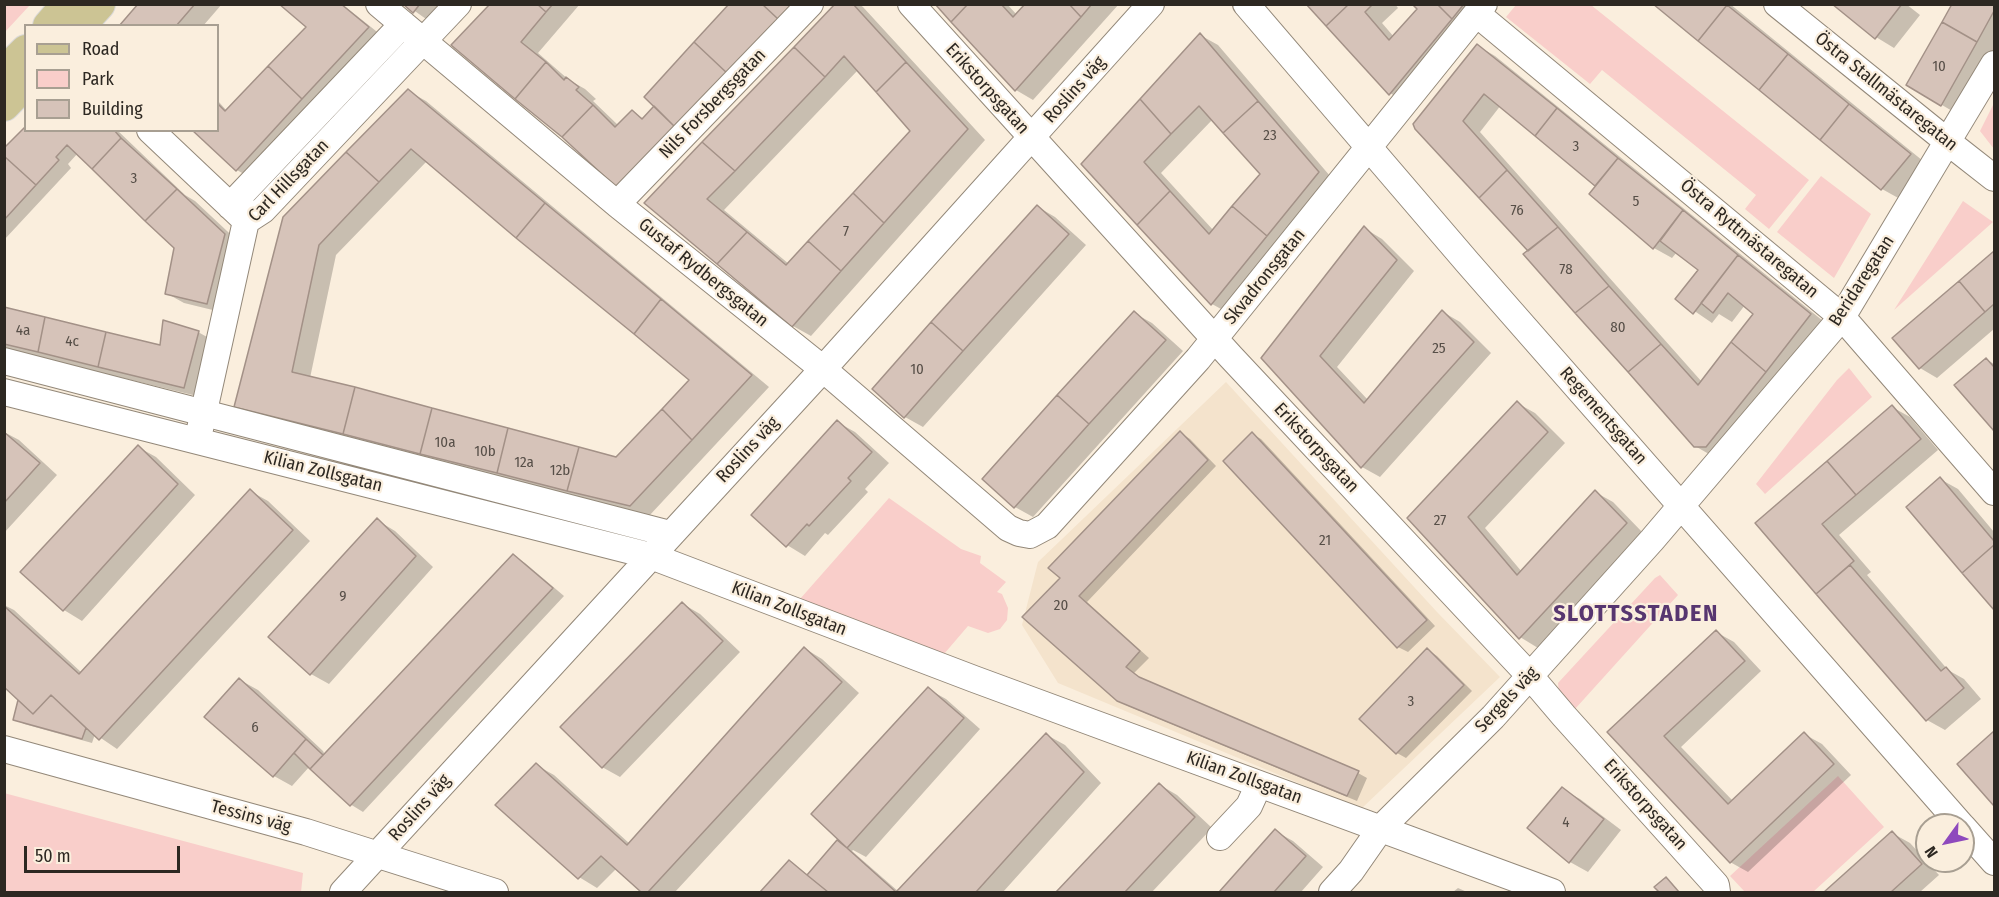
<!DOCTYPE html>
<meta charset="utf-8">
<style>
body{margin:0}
#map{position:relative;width:1999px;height:897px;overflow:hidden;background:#faeedd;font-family:"Fira Sans Condensed",sans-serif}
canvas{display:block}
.frame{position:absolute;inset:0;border:6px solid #2d2822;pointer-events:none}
.legend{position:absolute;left:24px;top:24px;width:195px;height:108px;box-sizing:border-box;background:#faeedd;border:2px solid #a89f92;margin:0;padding:8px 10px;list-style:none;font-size:18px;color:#2d2822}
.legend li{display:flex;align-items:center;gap:12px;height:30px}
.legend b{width:30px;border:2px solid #a89f92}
.north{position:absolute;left:1915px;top:813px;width:60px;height:60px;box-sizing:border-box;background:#faeedd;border:2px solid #a89f92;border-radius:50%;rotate:237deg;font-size:16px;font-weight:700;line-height:24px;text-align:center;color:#2d2822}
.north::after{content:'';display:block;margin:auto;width:21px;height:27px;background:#8e49bd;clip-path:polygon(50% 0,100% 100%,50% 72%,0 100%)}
.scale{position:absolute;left:24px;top:846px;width:156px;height:27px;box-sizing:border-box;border:3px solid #2d2822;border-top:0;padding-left:8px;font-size:18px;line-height:21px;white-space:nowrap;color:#2d2822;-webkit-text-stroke:4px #faeedd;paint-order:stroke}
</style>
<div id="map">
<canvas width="1999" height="897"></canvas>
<div class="frame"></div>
<ul class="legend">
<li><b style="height:8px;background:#ccc494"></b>Road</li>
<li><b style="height:16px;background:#f9ceca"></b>Park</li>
<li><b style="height:16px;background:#d6c3b9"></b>Building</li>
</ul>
<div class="north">N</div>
<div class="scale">50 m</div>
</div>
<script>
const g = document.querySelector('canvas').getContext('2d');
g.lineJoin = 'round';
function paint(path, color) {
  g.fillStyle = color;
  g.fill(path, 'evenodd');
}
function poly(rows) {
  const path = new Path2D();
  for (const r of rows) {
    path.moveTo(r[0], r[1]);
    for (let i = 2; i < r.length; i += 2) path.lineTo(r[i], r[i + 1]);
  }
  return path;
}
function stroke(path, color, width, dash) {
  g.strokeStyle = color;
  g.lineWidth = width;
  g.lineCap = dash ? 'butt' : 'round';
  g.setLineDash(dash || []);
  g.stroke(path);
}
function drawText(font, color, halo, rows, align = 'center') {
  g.font = font + ' "Fira Sans Condensed",sans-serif';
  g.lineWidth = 4.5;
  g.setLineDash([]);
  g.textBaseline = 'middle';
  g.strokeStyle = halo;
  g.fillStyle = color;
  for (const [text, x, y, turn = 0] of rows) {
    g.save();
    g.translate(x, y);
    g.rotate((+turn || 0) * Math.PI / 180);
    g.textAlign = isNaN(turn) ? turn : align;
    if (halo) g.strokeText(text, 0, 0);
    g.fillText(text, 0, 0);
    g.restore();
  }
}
paint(poly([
 [1226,382,1437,612,1500,677,1361,809,1058,683,1022,625,1038,562]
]), '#f4e3cc');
paint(poly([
 [5,4,30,5,5,32,4,5],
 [1516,5,1591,5,1809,180,1769,229,1745,209,1756,195,1602,70,1590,84,1506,17],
 [1994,103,1994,149,1980,131],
 [1821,176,1871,214,1834,278,1777,232],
 [1963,201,1993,222,1894,310],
 [1849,368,1872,397,1765,494,1756,484,1837,380],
 [889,498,961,549,981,556,980,563,1006,582,997,592,1002,594,1008,608,1007,620,1000,629,988,633,968,626,944,654,800,599],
 [1660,575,1678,595,1575,709,1559,693,1558,683,1655,578],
 [1838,776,1884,827,1813,892,1745,892,1730,876],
 [4,793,303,873,301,892,5,892]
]), '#f9ceca');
paint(poly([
 [140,4,222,4,203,26,121,26],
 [282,4,342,4,381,35,249,177,237,170,218,130,218,101,227,111,308,26],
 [405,4,439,4,426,19],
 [491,4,580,4,538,53,569,80,585,89,596,99,593,101,619,126,632,112,644,119,656,106,732,4,820,4,636,197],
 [837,4,859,4,863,7,985,140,811,336,793,326,646,202],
 [858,70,912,131,789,264,724,210],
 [938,4,1007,4,1017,15,1027,4,1119,4,1033,100,1016,90],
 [1308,4,1395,4,1398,8,1382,23,1394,37,1419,9,1415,4,1490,4,1408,104,1390,93],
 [1656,4,1730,4,1928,165,1900,199,1882,189],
 [1835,4,1906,4,1920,15,1894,48,1876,37],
 [1954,4,1994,4,1994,53,1959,115,1908,85],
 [1200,35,1218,45,1336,183,1230,314,1212,304,1083,164],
 [1213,119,1262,174,1214,231,1161,173],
 [1478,46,1495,56,1828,325,1714,457,1695,446,1530,251,1416,128],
 [1501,105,1597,186,1591,193,1654,248,1672,258,1677,252,1700,269,1677,299,1712,323,1719,314,1732,322,1745,305,1756,313,1702,382,1480,132],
 [408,91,426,101,769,387,649,516,254,417,236,406,284,218],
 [427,161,691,379,617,458,310,378,336,255],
 [26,130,117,130,185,195,195,201,243,246,225,313,184,303,166,293,175,248,78,153,68,164,71,168,4,240,4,150],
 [1038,207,1055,217,1086,245,923,427,905,417],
 [1364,228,1382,239,1414,271,1337,367,1368,400,1443,312,1460,322,1491,353,1380,477,1362,467,1263,357],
 [1994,253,1994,329,1937,378,1920,368,1894,338],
 [4,308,161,347,198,332,216,342,201,397,4,349],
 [1134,313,1152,323,1183,351,1033,517,1015,507],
 [1986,359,1994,364,1994,429,1956,386],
 [1517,403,1535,413,1565,443,1485,528,1522,572,1595,492,1613,502,1644,534,1538,648,1520,637,1409,518],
 [1892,407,1910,417,1938,450,1839,535,1871,572,1867,575,1948,670,1964,679,1981,699,1945,730,1927,720,1758,523],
 [837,422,855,432,889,463,865,489,868,492,828,535,825,533,805,556,787,545],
 [4,432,19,440,57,475,4,533],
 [1181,433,1190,439,1216,466,1087,602,1149,658,1134,673,1145,681,1358,773,1367,778,1357,801,1128,706,1118,700,1062,578],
 [1252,434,1261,439,1435,626,1408,652,1398,647],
 [138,447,156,457,195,495,82,621,64,610,22,572],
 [1940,479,1958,489,1994,532,1994,608,1908,507],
 [250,491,268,501,310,541,117,749,95,734,92,743,24,724,15,719,20,700,4,685,4,605,14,610,82,673],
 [377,520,395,531,433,567,329,684,311,674,270,637],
 [513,556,525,563,564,596,363,812,350,804,310,766,292,786,274,776,206,716,240,680,258,690,323,751,325,755],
 [683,604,700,614,740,652,620,777,602,767],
 [1716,632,1734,642,1761,671,1681,747,1733,801,1804,734,1822,744,1851,775,1748,872,1730,862,1609,732],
 [804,648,822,659,859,693,675,892,643,892,617,868,597,888,579,877,536,765,554,775,630,844],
 [1428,650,1437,656,1472,691,1406,758,1397,753],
 [928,689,946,699,980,729,866,857,853,850,852,851,899,892,1047,735,1065,745,1101,783,1003,892,762,892,790,862,808,875,837,842,846,846],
 [1994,733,1994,804,1959,764],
 [1160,785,1177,795,1212,828,1152,892,1058,892],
 [1562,789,1580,799,1621,830,1588,872,1570,862],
 [1275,831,1293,841,1323,867,1301,892,1221,892],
 [1892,833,1910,843,1939,875,1920,892,1826,892],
 [1458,888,1467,892,1453,892]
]), '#0003');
const building = poly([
 [138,4,195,4,176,26,119,26,138,4],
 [279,4,341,4,369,27,302,99,268,66,306,27,279,4],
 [403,4,420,4,413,13,403,4],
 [490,4,537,4,546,12,521,42,546,62,515,99,451,45,490,4],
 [537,4,553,4,546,12,537,4],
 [729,4,762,4,778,19,728,74,694,42,729,4],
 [762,4,792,4,778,19,762,4],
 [835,4,853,4,906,62,876,92,844,56,825,77,794,47,835,4],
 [935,4,968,4,951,22,935,4],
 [968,4,1001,4,1013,17,1025,4,1069,4,1081,17,1015,91,951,22,968,4],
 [1069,4,1092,4,1081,17,1069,4],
 [1306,4,1349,4,1326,26,1306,4],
 [1349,4,1373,4,1365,12,1389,40,1417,9,1412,4,1437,4,1452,19,1389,95,1326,26,1349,4],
 [1437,4,1464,4,1452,19,1437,4],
 [1653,4,1727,4,1727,5,1698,41,1653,4],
 [1832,4,1902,4,1875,39,1832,4],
 [1952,4,1994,4,1994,11,1977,42,1942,22,1952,4],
 [1727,5,1788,54,1759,90,1698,41,1727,5],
 [1942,22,1977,42,1941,106,1906,85,1942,22],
 [1200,33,1258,101,1223,133,1199,106,1171,134,1140,99,1200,33],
 [694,42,728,74,676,128,644,97,694,42],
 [1477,44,1557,108,1535,136,1484,94,1463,121,1507,170,1479,198,1415,129,1413,124,1477,44],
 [794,47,825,77,735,171,702,142,794,47],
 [1788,54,1849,104,1820,140,1759,90,1788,54],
 [546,62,564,80,566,77,579,87,576,90,593,105,562,137,515,99,546,62],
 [906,62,968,129,884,223,853,193,910,131,876,92,906,62],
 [268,66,302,99,236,171,192,130,218,130,218,104,225,111,268,66],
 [408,89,545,203,516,238,411,149,379,182,346,152,408,89],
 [1140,99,1171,134,1144,162,1170,191,1137,225,1081,164,1140,99],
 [1258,101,1319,172,1267,236,1232,206,1260,174,1223,133,1258,101],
 [1849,104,1911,154,1881,190,1820,140,1849,104],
 [593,105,615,127,632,110,642,119,654,106,676,128,617,188,562,137,593,105],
 [1557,108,1618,158,1595,186,1535,136,1557,108],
 [26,126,26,130,114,130,121,138,92,169,67,145,56,157,59,160,36,185,4,156,4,148,26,126],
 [121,138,177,189,145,221,92,169,121,138],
 [702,142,735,171,707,199,747,232,717,264,644,203,702,142],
 [346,152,379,182,319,245,292,372,355,387,343,434,234,407,283,217,346,152],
 [4,156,36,185,4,220,4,156],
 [1618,158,1683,210,1653,249,1589,194,1618,158],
 [1507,170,1558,227,1528,251,1479,198,1507,170],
 [177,189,225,234,207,304,165,294,174,248,145,221,177,189],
 [1170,191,1209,234,1232,206,1267,236,1211,305,1137,225,1170,191],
 [853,193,884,223,841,271,808,241,853,193],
 [545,203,661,299,634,334,516,238,545,203],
 [1037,205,1069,234,963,351,931,322,1037,205],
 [1683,210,1738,255,1693,314,1675,299,1698,270,1660,241,1683,210],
 [1364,226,1397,260,1320,356,1364,403,1442,310,1474,342,1361,468,1261,358,1364,226],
 [1558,227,1609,286,1575,313,1523,254,1558,227],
 [747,232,786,265,808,241,841,271,792,327,717,264,747,232],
 [1994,251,1994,304,1985,312,1959,281,1994,251],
 [1738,255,1811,314,1766,372,1731,342,1753,314,1728,293,1713,313,1701,303,1738,255],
 [1959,281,1985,312,1919,369,1892,338,1959,281],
 [1609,286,1661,344,1628,372,1575,313,1609,286],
 [661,299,752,375,692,440,662,409,689,380,634,334,661,299],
 [4,307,45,317,38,352,4,344,4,307],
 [1134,311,1166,340,1089,424,1057,395,1134,311],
 [45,317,106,332,98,367,38,352,45,317],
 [163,320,199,331,184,388,98,367,106,332,160,345,163,320],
 [931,322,963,351,904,418,872,389,931,322],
 [1731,342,1766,372,1706,447,1694,447,1628,372,1661,344,1698,385,1731,342],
 [1986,358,1994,367,1994,431,1954,385,1986,358],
 [355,387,432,408,420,454,343,434,355,387],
 [1057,395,1089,424,1014,508,982,479,1057,395],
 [1517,401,1548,432,1468,517,1517,575,1595,490,1627,523,1519,639,1407,518,1517,401],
 [1892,405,1921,439,1856,495,1827,461,1892,405],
 [432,408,508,428,497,473,420,454,432,408],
 [662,409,692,440,630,506,567,491,579,447,616,457,662,409],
 [837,420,872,452,848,478,851,481,809,526,807,524,786,547,751,515,837,420],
 [508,428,579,447,567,491,497,473,508,428],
 [1180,431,1208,460,1079,596,1140,651,1126,667,1139,677,1359,771,1347,796,1117,701,1022,617,1060,578,1048,568,1180,431],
 [4,432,40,463,4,503,4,432],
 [1252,432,1427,620,1397,648,1223,461,1252,432],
 [138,445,178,484,63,611,20,572,138,445],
 [1827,461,1856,495,1822,524,1854,561,1816,594,1755,523,1827,461],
 [1940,477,1994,541,1994,545,1962,573,1906,507,1940,477],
 [250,489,293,530,99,740,51,695,33,714,4,687,4,606,79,674,250,489],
 [377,518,416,556,310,675,268,637,377,518],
 [1994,545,1994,610,1962,573,1994,545],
 [513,554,553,588,350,806,310,769,513,554],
 [1850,565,1941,671,1946,667,1964,688,1926,721,1816,594,1850,565],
 [682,602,723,641,602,768,560,727,682,602],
 [1716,630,1745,661,1664,736,1728,804,1804,732,1834,764,1730,863,1607,732,1716,630],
 [804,647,842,682,648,892,641,892,601,856,578,879,495,805,536,763,627,845,804,647],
 [1427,648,1464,685,1396,754,1359,719,1427,648],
 [239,678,306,739,273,777,204,717,239,678],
 [928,687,964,718,847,848,811,814,928,687],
 [51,695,86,728,82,739,13,720,18,700,33,714,51,695],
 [1994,731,1994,806,1957,764,1994,731],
 [1046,733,1084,772,976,892,896,892,1046,733],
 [306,739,323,755,310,769,294,753,306,739],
 [1159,783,1195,817,1125,892,1056,892,1159,783],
 [1562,787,1604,819,1569,863,1527,828,1562,787],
 [1275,829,1306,856,1274,892,1219,892,1275,829],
 [1892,831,1922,864,1891,892,1824,892,1892,831],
 [837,840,847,848,896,892,828,892,807,875,837,840],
 [789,860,807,875,828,892,760,892,789,860],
 [1666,877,1679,892,1659,892,1654,887,1666,877]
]);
paint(building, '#d6c3b9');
stroke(building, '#a39187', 1.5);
const minor = poly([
 [379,4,617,204,823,369,1008,528,1019,533,1030,535,1047,526,1198,359,1484,4],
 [911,4,1231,357,1530,676,1564,716,1716,885,1717,892],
 [1246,4,1468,263,1961,825],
 [1777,4,1948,142,1994,178],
 [1477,14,1842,317,1994,492],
 [150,130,242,217],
 [617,204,810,4],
 [230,206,403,24],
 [4,361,670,534],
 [4,392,651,556,974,679,1552,892],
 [200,429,246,221,263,210,458,4],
 [4,749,306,832,495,892],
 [1963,827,1994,862],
 [1220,837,1249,806,1259,784],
 [343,892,823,369,1151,4],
 [1332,892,1351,871,1381,828,1493,717,1652,540,1842,317,1994,64]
]);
const major = poly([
 [49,26,68,4],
 [79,26,99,4],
 [4,73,26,51],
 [4,105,26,82]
]);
stroke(minor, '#938879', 28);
stroke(major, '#d9d8d7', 34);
stroke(minor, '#fff', 26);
stroke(major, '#ccc494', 32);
drawText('15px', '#574f48', null, [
 ["10",1939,67],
 ["23",1270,136],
 ["3",1576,147],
 ["3",134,179],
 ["5",1636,202],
 ["76",1517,211],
 ["7",846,232],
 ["78",1566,270],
 ["80",1618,328],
 ["4a",23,331],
 ["4c",72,342],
 ["25",1439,349],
 ["10",917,370],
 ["10a",445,443],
 ["10b",485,452],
 ["12a",524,463],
 ["12b",560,471],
 ["27",1440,521],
 ["21",1325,541],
 ["9",343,597],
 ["20",1061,606],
 ["3",1411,702],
 ["6",255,728],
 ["4",1566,823]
]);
drawText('18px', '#2d2822', '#faeedd', [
 ["Erikstorpsgatan",987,89,48],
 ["Roslins väg",1075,90,-48],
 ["Östra Stallmästaregatan",1886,92,39],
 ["Nils Forsbergsgatan",713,104,-46],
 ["Carl Hillsgatan",289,181,-46],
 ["Östra Ryttmästaregatan",1749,239,40],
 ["Gustaf Rydbergsgatan",703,273,39],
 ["Skvadronsgatan",1265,277,-51],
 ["Beridaregatan",1862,281,-57],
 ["Regementsgatan",1603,416,49],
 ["Erikstorpsgatan",1316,448,47],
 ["Roslins väg",748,450,-47],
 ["Kilian Zollsgatan",323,472,14],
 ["Kilian Zollsgatan",789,609,21],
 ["Sergels väg",1507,700,-47],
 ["Kilian Zollsgatan",1244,778,20],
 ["Erikstorpsgatan",1645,805,48],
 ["Roslins väg",420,808,-48],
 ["Tessins väg",251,817,15]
]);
g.letterSpacing = '1.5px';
drawText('bold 24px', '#573670', '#faeedd', [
 ["SLOTTSSTADEN",1636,614]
]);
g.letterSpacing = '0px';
</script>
